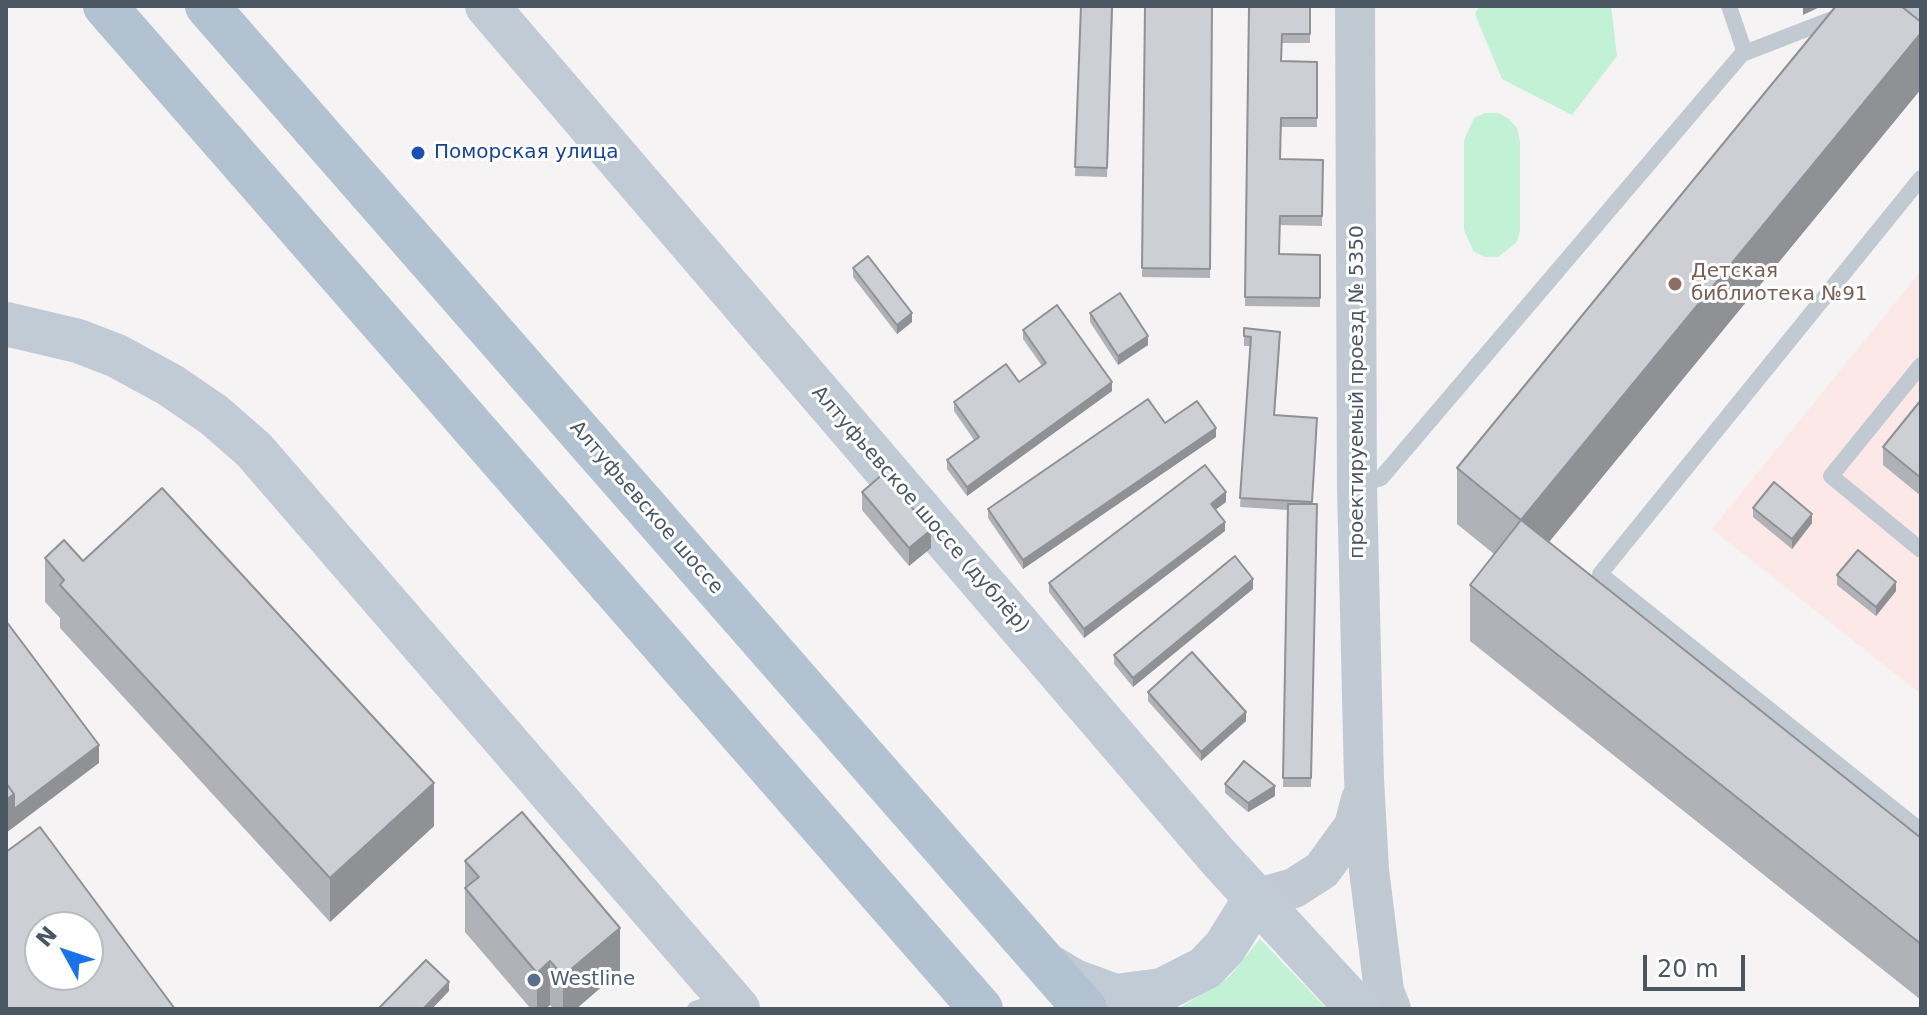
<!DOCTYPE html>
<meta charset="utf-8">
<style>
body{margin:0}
#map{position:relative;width:1927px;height:1015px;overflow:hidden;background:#f5f3f3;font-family:"DejaVu Sans",sans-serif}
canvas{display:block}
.frame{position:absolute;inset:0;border:8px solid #4a5661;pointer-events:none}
.north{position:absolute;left:24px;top:911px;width:80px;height:80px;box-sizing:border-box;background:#fff;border:2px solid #b7bbc0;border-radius:50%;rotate:310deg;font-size:22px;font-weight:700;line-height:32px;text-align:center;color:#4a5661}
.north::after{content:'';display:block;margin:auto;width:28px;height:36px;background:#1a73e8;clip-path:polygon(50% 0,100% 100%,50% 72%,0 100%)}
.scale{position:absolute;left:1643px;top:955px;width:102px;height:36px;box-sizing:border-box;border:4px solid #4a5661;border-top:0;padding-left:10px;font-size:24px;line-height:28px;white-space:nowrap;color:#4a5661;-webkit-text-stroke:6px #fff;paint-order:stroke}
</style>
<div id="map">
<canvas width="1927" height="1015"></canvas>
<div class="frame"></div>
<div class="north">N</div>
<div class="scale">20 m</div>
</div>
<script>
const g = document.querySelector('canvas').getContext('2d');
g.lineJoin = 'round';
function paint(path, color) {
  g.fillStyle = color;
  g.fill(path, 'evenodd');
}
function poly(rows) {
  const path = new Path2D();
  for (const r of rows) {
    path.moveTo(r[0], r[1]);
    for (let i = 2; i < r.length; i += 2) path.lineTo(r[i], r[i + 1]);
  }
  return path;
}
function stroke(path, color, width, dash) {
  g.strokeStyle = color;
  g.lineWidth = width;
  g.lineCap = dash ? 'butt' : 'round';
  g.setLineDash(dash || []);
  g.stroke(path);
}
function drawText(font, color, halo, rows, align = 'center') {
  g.font = font + ' "DejaVu Sans",sans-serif';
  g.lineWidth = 6;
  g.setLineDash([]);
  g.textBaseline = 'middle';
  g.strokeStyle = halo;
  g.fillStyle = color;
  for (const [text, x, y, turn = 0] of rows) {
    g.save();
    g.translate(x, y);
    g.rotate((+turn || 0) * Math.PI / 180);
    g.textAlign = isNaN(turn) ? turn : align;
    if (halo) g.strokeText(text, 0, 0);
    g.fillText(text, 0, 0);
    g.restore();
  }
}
paint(poly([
 [1921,271,1921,694,1712,529]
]), '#fce8e6');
paint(poly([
 [1479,6,1611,6,1617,56,1572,115,1502,79,1475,14],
 [1485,113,1498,113,1509,119,1517,128,1520,141,1520,230,1517,242,1498,257,1485,257,1474,252,1464,230,1464,140,1474,118],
 [1260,939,1327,1009,1178,1009,1229,977]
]), '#c3f1d5');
stroke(poly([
 [1729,6,1745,53],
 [1904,6,1921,20],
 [1921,178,1600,574,1921,831],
 [1921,365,1831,476,1921,550],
 [1358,486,1381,478,1742,54,1866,6],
 [695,1009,727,998]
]), '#c1cad2', 16);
stroke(poly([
 [1355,6,1357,487,1364,779,1369,870,1384,991,1391,1009],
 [1255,899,1294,888,1322,870,1354,826,1361,799]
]), '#c1cad2', 40);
stroke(poly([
 [487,6,1219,858,1358,1009],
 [6,324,78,341,117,356,170,385,214,415,254,450,738,1009],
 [1047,965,1074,981,1115,996,1162,990,1205,968,1225,947,1255,899]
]), '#c1cbd6', 44);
stroke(poly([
 [105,6,981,1009],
 [207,6,1085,1009]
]), '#b3c2d1', 44);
paint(poly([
 [1081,6,1113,6,1107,177,1075,176],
 [1145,6,1212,6,1210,278,1142,277],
 [1249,6,1310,6,1310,43,1282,43,1282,61,1317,62,1317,127,1281,127,1280,159,1323,160,1322,226,1280,225,1279,254,1320,255,1320,307,1245,306],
 [1921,22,1921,89,1549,542,1921,838,1921,1000,1470,641,1470,585,1494,554,1457,524,1457,468],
 [853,268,912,322,897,334,853,277],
 [1090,313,1148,345,1118,365,1090,322],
 [1244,328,1280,341,1275,415,1317,427,1312,504,1311,787,1283,787,1288,510,1240,507,1250,346,1244,346],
 [1023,330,1112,391,967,496,947,469,947,460,974,440,954,411,954,402,1019,382,1042,366,1023,339],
 [1921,400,1921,496,1883,465,1883,447],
 [1165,423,1216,437,1023,569,988,518,988,509],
 [862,492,931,548,909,566,862,510],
 [1226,502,1215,510,1225,531,1084,638,1049,592,1049,583],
 [1753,508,1812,523,1792,549,1753,517],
 [45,558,83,561,434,826,330,922,60,628,60,618,45,602],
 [1837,575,1896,591,1876,616,1837,585],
 [1253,589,1133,687,1114,664,1114,655],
 [1148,692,1246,721,1201,761,1148,701],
 [1225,784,1275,796,1248,812,1225,793],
 [465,861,620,971,576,1009,554,1009,550,1005,545,1009,531,1009,465,932]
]), '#b0b2b7');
paint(poly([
 [1803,6,1822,6,1803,15],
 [1921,33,1921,89,1521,576,1521,520],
 [912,313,912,322,897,334,897,325],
 [1148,336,1148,345,1118,365,1118,356],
 [1112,382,1112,391,967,496,967,487],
 [1216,428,1216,437,1023,569,1023,560],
 [1226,492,1226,502,1211,513,1211,504],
 [1812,514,1812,523,1792,549,1792,539],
 [1225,522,1225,531,1084,638,1084,629],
 [931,530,931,548,909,566,909,548],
 [1253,579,1253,589,1133,687,1133,678],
 [1896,582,1896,591,1876,616,1876,607],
 [1246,712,1246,721,1201,761,1201,752],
 [99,745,99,763,6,833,6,800,14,794],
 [434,783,434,826,330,922,330,878],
 [1275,786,1275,796,1248,812,1248,803],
 [620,928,620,971,576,1009,563,1009,563,976],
 [550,961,550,1005,545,1009,537,1009,537,973],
 [449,982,449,991,432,1009,423,1009]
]), '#909195');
const building = poly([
 [1081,6,1112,6,1107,168,1075,167,1081,6],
 [1145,6,1212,6,1210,269,1142,268,1145,6],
 [1249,6,1310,6,1310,34,1282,34,1281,61,1317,62,1317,118,1281,118,1280,159,1323,160,1322,216,1280,216,1279,254,1320,255,1320,298,1245,297,1249,6],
 [1836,6,1901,6,1921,22,1921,33,1521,520,1457,468,1836,6],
 [868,256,912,313,897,325,853,268,868,256],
 [1120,293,1148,336,1118,356,1090,313,1120,293],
 [1057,305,1112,382,967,487,947,460,979,437,954,402,1006,364,1019,382,1046,363,1023,330,1057,305],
 [1244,328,1280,332,1274,415,1317,418,1312,502,1240,498,1251,337,1244,336,1244,328],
 [1148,399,1165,423,1197,401,1216,428,1023,560,988,509,1148,399],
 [1921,400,1921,478,1883,447,1921,400],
 [1205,465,1226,492,1211,504,1225,522,1084,629,1049,583,1205,465],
 [883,474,931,530,909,548,862,492,883,474],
 [1774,482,1812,514,1792,539,1753,508,1774,482],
 [162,488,434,783,330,878,60,585,64,580,45,558,64,540,83,561,162,488],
 [1288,504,1317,504,1311,778,1283,778,1288,504],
 [1521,520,1921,838,1921,944,1470,585,1521,520],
 [1858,550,1896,582,1876,607,1837,575,1858,550],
 [1235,556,1253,579,1133,678,1114,655,1235,556],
 [6,621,99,745,14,809,14,794,6,783,6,621],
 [1192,652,1246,712,1201,752,1148,692,1192,652],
 [1244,761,1275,786,1248,803,1225,784,1244,761],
 [6,783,14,794,6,800,6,783],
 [522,812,620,928,563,976,550,961,537,973,465,888,479,877,465,861,522,812],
 [40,827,175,1009,6,1009,6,852,40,827],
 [40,927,88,927,88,975,40,975,40,927],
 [426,960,449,982,423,1009,382,1009,380,1007,426,960]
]);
paint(building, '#cdcfd5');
stroke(building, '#909195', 2);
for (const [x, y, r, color] of [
 [418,153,8,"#1a4fb4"],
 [1675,284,8,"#8d6e63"],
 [534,980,8,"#5c6f8a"]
]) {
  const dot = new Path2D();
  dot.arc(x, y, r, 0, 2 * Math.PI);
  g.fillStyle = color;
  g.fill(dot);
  stroke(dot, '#fff', 3);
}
drawText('20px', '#164399', '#fff', [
 ["Поморская улица",434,153]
], 'left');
drawText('20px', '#785e54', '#fff', [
 ["Детская",1691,272],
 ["библиотека №91",1691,295]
], 'left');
drawText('20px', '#4a5661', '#fff', [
 ["проектируемый проезд № 5350",1358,392,-90],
 ["Алтуфьевское шоссе",646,508,49],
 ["Алтуфьевское шоссе (дублёр)",920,510,49]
]);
drawText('20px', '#4e5e75', '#fff', [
 ["Westline",550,980]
], 'left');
</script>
